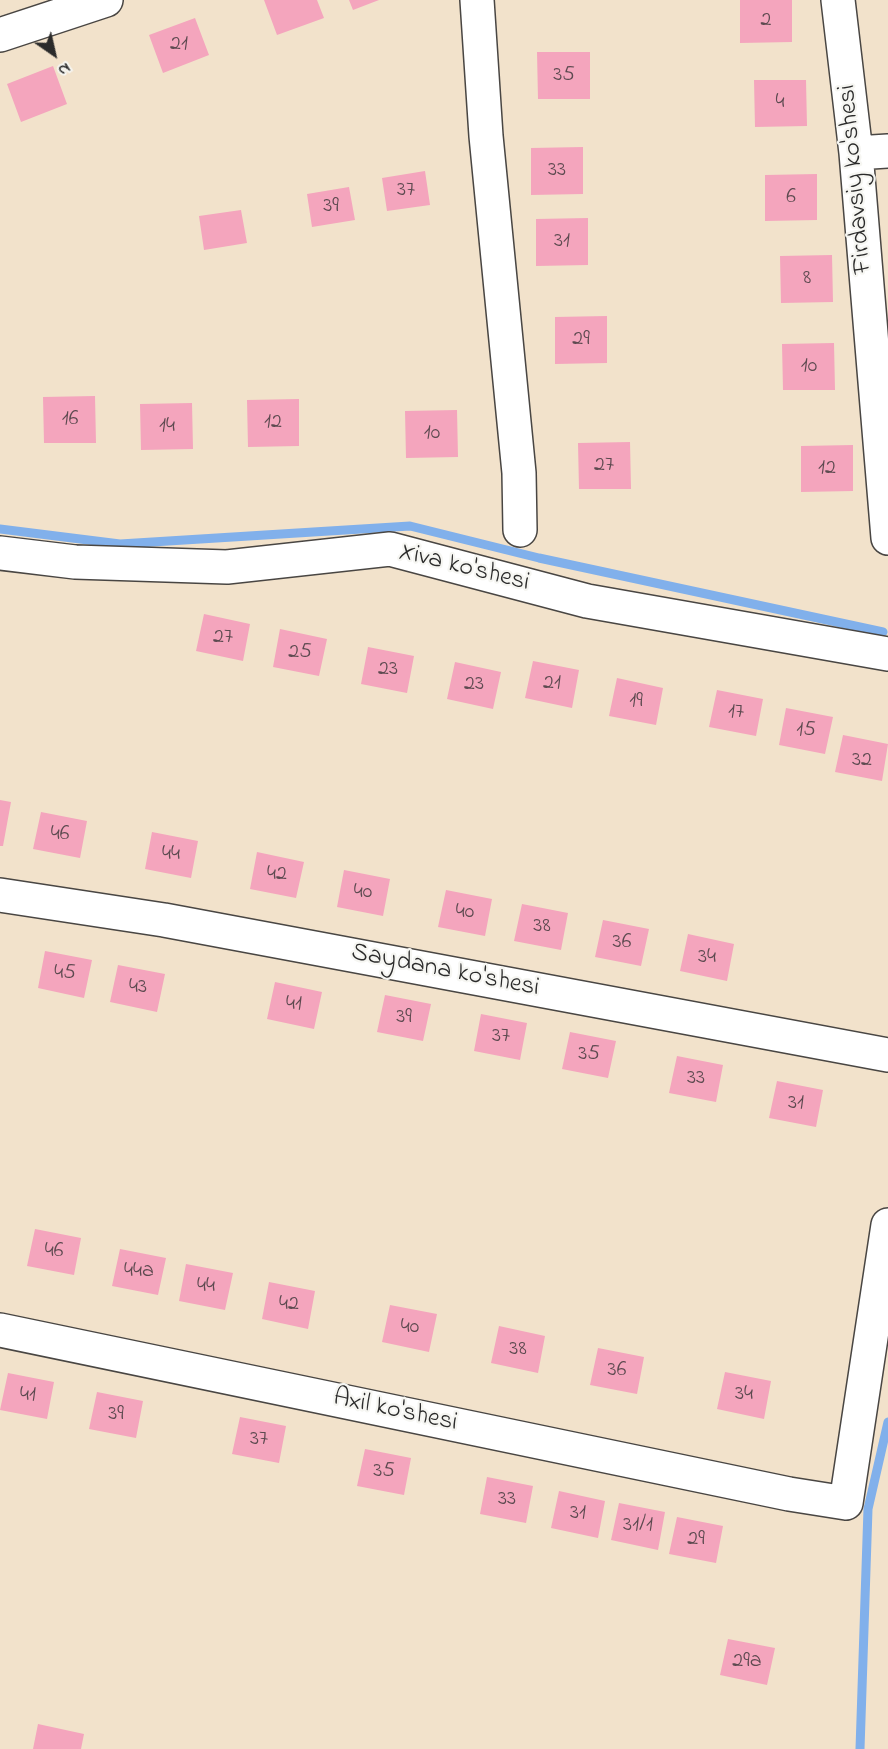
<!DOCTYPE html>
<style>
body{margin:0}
#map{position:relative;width:888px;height:1749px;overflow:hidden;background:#f2e2cb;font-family:"Indie Flower",sans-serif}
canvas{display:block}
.north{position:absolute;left:24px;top:24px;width:60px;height:60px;-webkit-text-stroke:4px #f6f6f2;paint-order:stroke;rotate:146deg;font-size:16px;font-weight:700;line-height:24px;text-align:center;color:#2b2b2b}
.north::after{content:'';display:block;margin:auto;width:21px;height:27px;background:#2b2b2b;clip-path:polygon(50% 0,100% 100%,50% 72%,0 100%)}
</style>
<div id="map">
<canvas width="888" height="1749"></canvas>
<div class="north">N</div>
</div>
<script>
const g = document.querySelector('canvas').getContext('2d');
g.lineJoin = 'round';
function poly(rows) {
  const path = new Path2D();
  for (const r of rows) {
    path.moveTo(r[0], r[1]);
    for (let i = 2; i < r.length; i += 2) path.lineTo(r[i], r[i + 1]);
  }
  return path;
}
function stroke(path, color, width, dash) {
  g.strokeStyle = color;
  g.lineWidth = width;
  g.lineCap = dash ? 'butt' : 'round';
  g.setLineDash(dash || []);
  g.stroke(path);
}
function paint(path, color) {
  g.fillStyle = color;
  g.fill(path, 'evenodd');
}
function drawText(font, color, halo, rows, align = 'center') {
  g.font = font + ' "Indie Flower",sans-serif';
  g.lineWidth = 4.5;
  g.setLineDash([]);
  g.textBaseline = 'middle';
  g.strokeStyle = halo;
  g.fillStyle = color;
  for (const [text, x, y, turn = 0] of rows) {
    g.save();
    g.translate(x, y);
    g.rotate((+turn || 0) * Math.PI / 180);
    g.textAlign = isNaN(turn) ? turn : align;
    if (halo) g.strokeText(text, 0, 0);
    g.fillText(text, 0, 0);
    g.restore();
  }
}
stroke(poly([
 [0,529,120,544,410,526,539,558,883,632],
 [860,1749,868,1509,888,1422]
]), '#81b0eb', 9);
paint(poly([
 [264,0,317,0,324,18,277,35],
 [349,0,379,0,353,10],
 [740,0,792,0,792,42,740,43],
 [195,18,209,55,163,73,149,35],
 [537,52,590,52,590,99,538,99],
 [53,66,67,104,21,122,7,84],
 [754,80,806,80,807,126,755,127],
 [583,147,583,194,531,195,531,148],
 [425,171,430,205,387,211,382,178],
 [817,174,817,220,765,221,765,175],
 [349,187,355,220,312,227,307,194],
 [241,210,247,243,204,250,199,216],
 [588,218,588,265,536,266,536,219],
 [832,255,833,302,781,303,780,256],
 [607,316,607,363,555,364,555,317],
 [834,343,835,390,783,390,782,344],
 [95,396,96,443,44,443,43,397],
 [299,399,299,446,248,447,247,400],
 [192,403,193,449,141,450,140,404],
 [457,410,458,457,406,458,405,411],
 [630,442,631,489,579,489,578,443],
 [853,445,853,491,801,492,801,446],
 [204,614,250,624,243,661,196,651],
 [280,629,327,639,319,676,273,667],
 [368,647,414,656,407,693,361,684],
 [533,661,579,670,572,708,525,698],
 [455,662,501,672,493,709,447,699],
 [617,678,663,688,656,725,609,716],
 [717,690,763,699,756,736,709,727],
 [786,708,833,717,825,754,779,745],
 [843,735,888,744,882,781,835,772],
 [0,800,11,802,3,846,0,846],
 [41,812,87,821,80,858,33,849],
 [152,832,198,841,191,878,145,869],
 [257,852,304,862,296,898,250,889],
 [344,870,390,879,383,916,337,907],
 [446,890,492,899,485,936,438,927],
 [522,904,568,913,561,950,514,941],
 [603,920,649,929,641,966,595,957],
 [688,934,734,944,727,981,680,971],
 [45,951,92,960,84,998,38,988],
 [118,965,165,974,157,1012,110,1002],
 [275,982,322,992,314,1029,267,1019],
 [385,995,431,1004,423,1041,377,1032],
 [481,1014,527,1023,520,1060,474,1051],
 [570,1032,616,1041,608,1078,562,1069],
 [677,1056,723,1065,716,1102,669,1093],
 [777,1081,823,1090,816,1127,769,1118],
 [35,1229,81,1238,74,1275,27,1266],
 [120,1249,166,1258,158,1295,112,1286],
 [186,1264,233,1273,225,1310,179,1301],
 [269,1282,315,1291,308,1329,262,1319],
 [390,1305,437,1314,429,1352,382,1342],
 [499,1326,545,1336,538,1373,491,1363],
 [598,1348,644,1357,637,1394,590,1385],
 [725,1372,771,1381,764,1419,717,1409],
 [8,1373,54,1382,47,1419,0,1410],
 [97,1392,143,1401,136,1438,89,1429],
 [240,1417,286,1426,279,1463,232,1454],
 [365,1449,411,1458,404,1495,357,1486],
 [487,1477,533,1486,526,1523,480,1514],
 [559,1491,605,1501,598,1538,551,1528],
 [619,1503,665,1512,658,1550,611,1540],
 [677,1517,723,1526,716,1563,669,1554],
 [728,1639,775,1648,767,1685,720,1675],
 [38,1724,84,1734,81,1749,33,1749]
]), '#f4a5bd');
const minor = poly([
 [477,0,486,136,519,473,520,530],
 [838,0,856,153,888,538],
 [0,35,106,0],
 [856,153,888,151],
 [0,553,75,562,227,567,390,549,587,601,888,654],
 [0,895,164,920,888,1055],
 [0,1330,789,1494,846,1503,888,1225]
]);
stroke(minor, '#494643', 36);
stroke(minor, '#fff', 33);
drawText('22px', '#5d4a50', null, [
 ["2",766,21],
 ["21",179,45],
 ["35",564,76],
 ["4",780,103],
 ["33",557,171],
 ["37",406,191],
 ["6",791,198],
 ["39",331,207],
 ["31",562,242],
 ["8",807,279],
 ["29",581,340],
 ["10",809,367],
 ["16",70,420],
 ["12",273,423],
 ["14",167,427],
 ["10",432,434],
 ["27",604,466],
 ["12",827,469],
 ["27",223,638],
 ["25",300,653],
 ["23",388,670],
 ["21",552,684],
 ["23",474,685],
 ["19",636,702],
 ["17",736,713],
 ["15",806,731],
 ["32",862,761],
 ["46",60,835],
 ["44",171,855],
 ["42",277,875],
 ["40",363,893],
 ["40",465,913],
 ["38",542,927],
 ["36",622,943],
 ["34",707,958],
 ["45",65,974],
 ["43",138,988],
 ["41",294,1005],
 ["39",404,1018],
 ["37",501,1037],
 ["35",589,1055],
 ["33",696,1079],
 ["31",796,1104],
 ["46",54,1252],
 ["44a",139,1272],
 ["44",206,1287],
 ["42",289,1305],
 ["40",410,1328],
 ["38",518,1350],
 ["36",617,1371],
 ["34",744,1395],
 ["41",28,1396],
 ["39",116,1415],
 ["37",259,1440],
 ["35",384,1472],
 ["33",507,1500],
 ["31",578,1514],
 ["31/1",638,1526],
 ["29",696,1540],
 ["29a",747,1662]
]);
drawText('26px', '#2b2b2b', '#f6f6f2', [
 ["Firdavsiy ko'shesi",857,179,-95],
 ["Xiva ko'shesi",464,569,14],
 ["Saydana ko'shesi",445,972,11],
 ["Axil ko'shesi",395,1412,12]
]);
</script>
